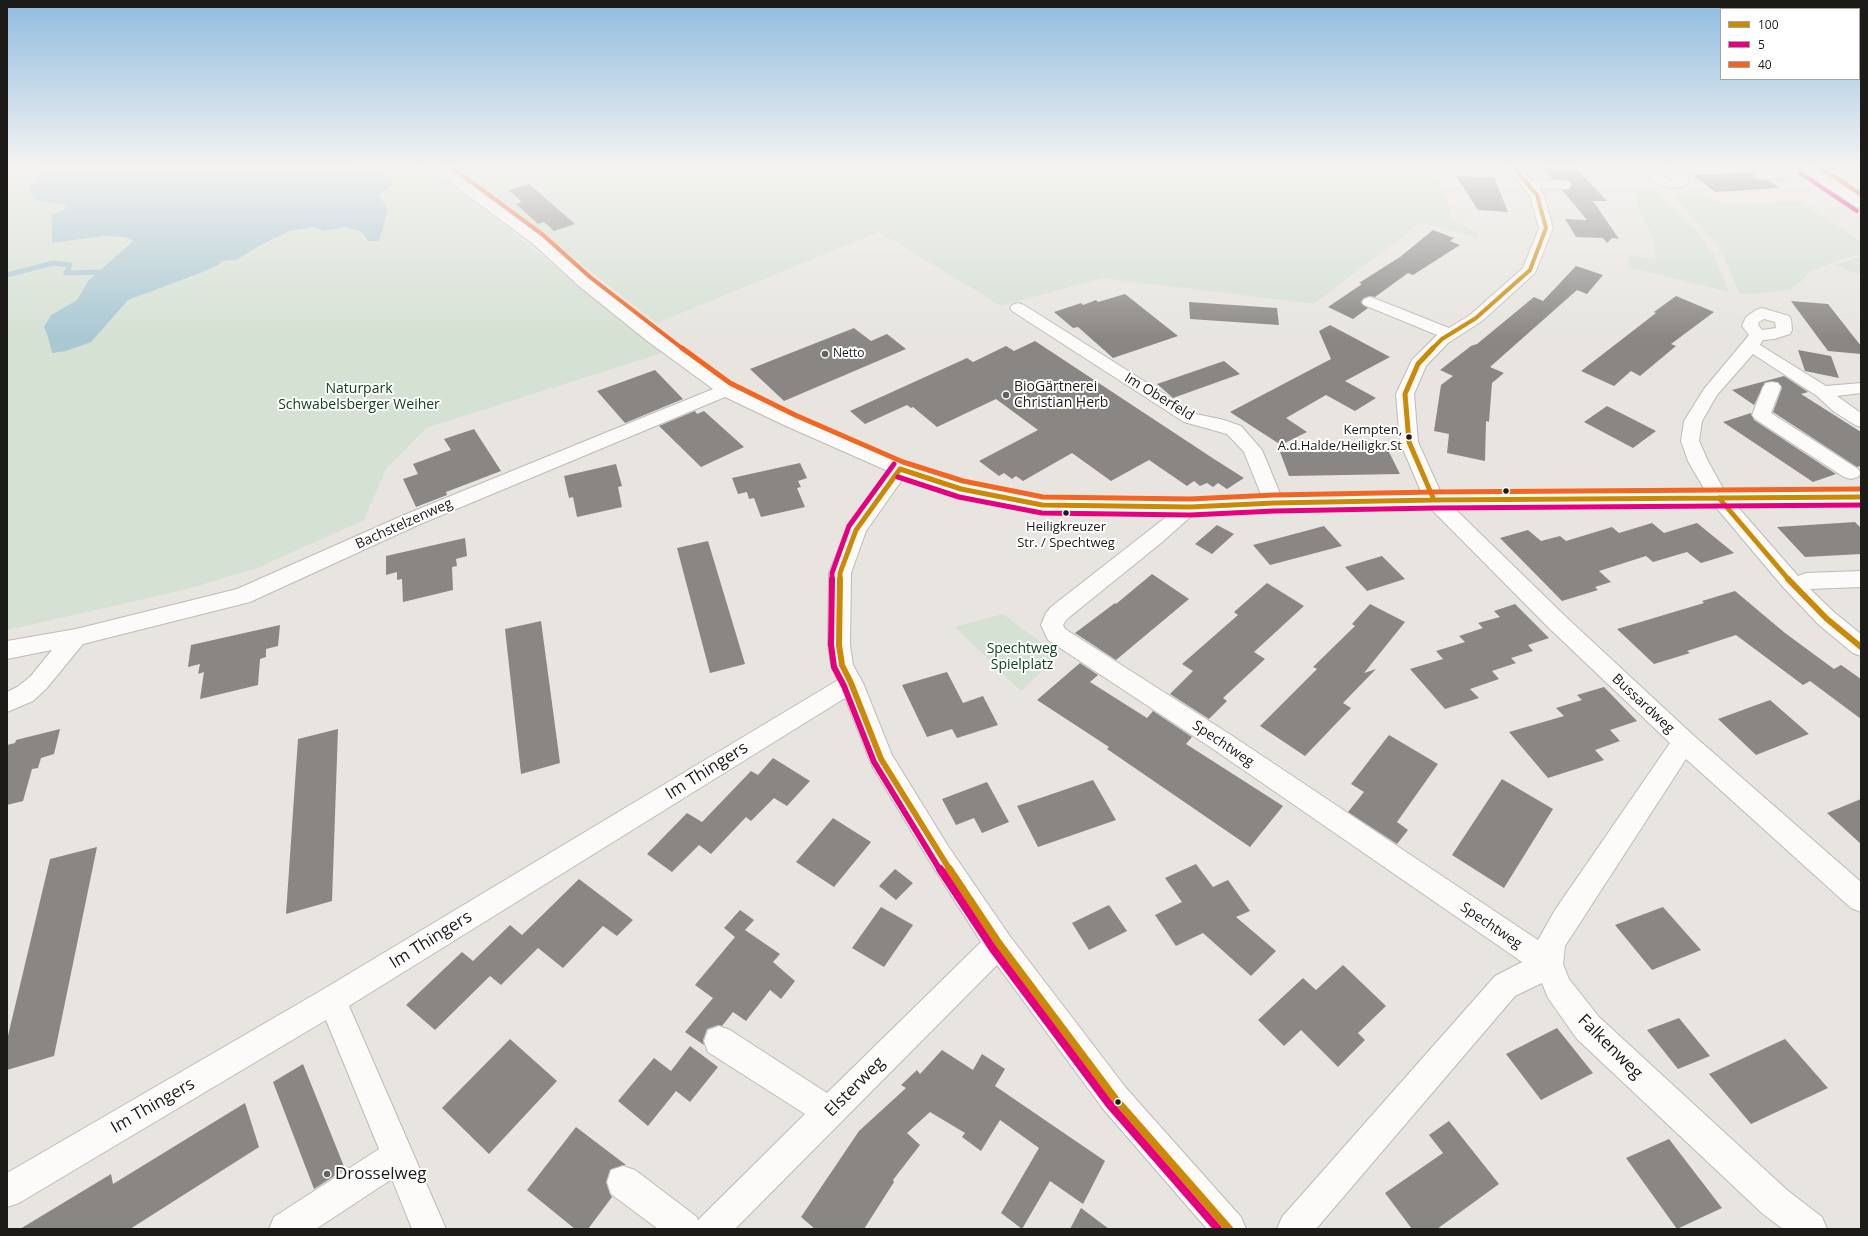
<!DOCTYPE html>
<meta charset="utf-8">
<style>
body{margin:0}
#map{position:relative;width:1868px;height:1236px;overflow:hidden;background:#e8e5e0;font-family:"Open Sans",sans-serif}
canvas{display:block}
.frame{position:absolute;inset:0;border:8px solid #1d1b18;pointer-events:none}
.legend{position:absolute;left:1720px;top:8px;width:140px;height:72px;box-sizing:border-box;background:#fff;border:1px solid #a5a4a3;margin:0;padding:5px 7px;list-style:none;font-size:12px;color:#1d1b18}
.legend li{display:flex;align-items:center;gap:8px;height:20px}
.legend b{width:20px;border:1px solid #a5a4a3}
</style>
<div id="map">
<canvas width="1868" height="1236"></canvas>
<div class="frame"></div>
<ul class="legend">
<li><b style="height:5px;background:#cb8a05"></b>100</li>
<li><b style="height:5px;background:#e5007d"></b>5</li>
<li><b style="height:5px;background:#f26522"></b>40</li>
</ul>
</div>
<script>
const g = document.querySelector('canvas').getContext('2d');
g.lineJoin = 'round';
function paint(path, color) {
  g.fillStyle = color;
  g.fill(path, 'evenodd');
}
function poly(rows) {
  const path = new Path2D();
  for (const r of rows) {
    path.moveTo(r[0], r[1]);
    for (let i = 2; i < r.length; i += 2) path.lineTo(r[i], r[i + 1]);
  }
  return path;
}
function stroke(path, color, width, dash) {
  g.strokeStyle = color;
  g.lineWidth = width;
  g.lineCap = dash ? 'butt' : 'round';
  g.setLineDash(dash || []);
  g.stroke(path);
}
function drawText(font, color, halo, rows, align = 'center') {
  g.font = font + ' "Open Sans",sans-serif';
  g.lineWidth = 4;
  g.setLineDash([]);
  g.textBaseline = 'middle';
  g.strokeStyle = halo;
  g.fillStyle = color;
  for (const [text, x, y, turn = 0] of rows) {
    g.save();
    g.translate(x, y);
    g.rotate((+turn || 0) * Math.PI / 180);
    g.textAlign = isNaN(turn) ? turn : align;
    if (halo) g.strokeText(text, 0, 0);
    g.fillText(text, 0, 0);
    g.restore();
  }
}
paint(poly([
 [7,166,42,166,43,169,28,188,34,199,64,205,67,208,52,243,104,236,125,237,133,241,88,281,77,300,51,315,44,327,48,337,52,353,118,310,128,300,222,261,236,260,261,245,290,231,314,227,323,231,347,227,362,232,388,210,379,195,393,185,384,173,358,170,349,166,422,166,495,218,662,353,426,428,386,469,364,520,257,568,184,590,7,630],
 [454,166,1426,166,1445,192,1452,220,1477,233,1479,238,1420,223,1314,304,1102,278,1001,306,879,232,657,323],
 [1637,187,1658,192,1700,235,1714,255,1729,292,1628,267,1629,255,1656,259,1653,238,1638,208],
 [1700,193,1715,200,1730,204,1801,201,1861,241,1861,254,1834,262,1808,273,1802,281,1791,289,1755,294,1740,294,1723,256,1709,235,1673,196],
 [1855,258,1861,258,1861,275,1834,265],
 [1003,614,1059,656,1021,691,955,627]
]), '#d5e1d3');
paint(poly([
 [42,166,349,166,358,170,384,173,393,179,393,185,379,195,388,210,379,241,368,241,362,232,347,227,323,231,314,227,290,231,261,245,236,260,222,261,218,265,200,273,128,300,91,342,66,351,52,353,48,337,44,327,51,315,77,300,88,281,133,241,125,237,104,236,52,243,52,215,67,208,64,205,34,199,28,188,43,169]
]), '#a9c8d3');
stroke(poly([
 [7,275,53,263,70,265,66,273,105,272]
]), '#a9c8d3', 5);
paint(poly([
 [1541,166,1574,166,1607,201,1593,201,1619,239,1612,238,1607,243,1603,238,1576,237,1565,219,1587,220,1562,190,1569,189,1572,184,1569,181,1552,179],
 [1755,172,1754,176,1757,179,1769,180,1780,188,1715,192,1693,175],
 [1456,176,1494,177,1508,212,1478,210],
 [529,184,575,224,554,231,544,222,538,224,516,204,522,202,509,190],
 [1433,230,1454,238,1450,241,1460,245,1413,275,1408,273,1375,297,1370,296,1364,298,1361,303,1368,308,1353,319,1328,307,1362,284,1359,283,1400,257],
 [1576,266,1603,275,1587,294,1577,290,1490,367,1504,373,1492,383,1489,422,1486,421,1485,461,1447,453,1449,434,1434,431,1441,385,1453,376,1440,370,1471,346,1477,344,1534,297,1543,301],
 [1125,294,1178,336,1113,358,1078,327,1073,328,1054,312,1081,303,1083,305,1096,300,1098,302],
 [1676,296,1714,312,1671,344,1676,346,1640,376,1631,371,1614,386,1581,371,1656,313,1654,312],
 [1791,301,1828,304,1861,346,1861,354,1828,351],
 [1189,302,1277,308,1279,325,1190,319],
 [1330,325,1390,357,1345,381,1376,398,1355,411,1326,395,1286,418,1307,432,1281,445,1230,412,1331,359,1319,331],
 [854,328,871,341,887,334,906,349,784,401,750,369],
 [1035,341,1214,459,1244,478,1227,489,1218,483,1213,487,1207,483,1200,486,1194,481,1187,486,1149,460,1111,481,1072,453,1023,481,1016,476,1012,479,1004,473,999,476,979,461,1038,430,996,399,937,427,913,407,911,408,907,405,865,424,850,411,967,358,973,362,1006,346,1014,351],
 [1798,350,1831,356,1839,378,1805,371],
 [1224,361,1240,374,1173,398,1157,384],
 [655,370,683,399,625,423,597,391],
 [1784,376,1808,392,1801,394,1861,432,1861,466,1857,467,1773,412,1782,388,1778,382,1765,382,1754,405,1732,390],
 [1607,406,1656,431,1633,448,1584,422],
 [695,411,697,414,704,411,744,447,701,467,659,426],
 [1751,413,1754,420,1836,474,1813,482,1723,422],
 [474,429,501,471,446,492,447,495,416,507,403,479,418,474,413,464,451,450,444,439],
 [1388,450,1400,474,1289,476,1280,452],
 [800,463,807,478,798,481,801,487,797,488,805,507,761,517,754,498,749,499,747,492,738,494,732,478],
 [616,464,622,486,618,487,622,507,577,517,573,497,569,498,564,476],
 [1855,522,1861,528,1861,554,1805,557,1777,527],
 [1652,523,1664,533,1697,523,1734,553,1701,563,1687,552,1653,562,1646,556,1599,571,1611,582,1595,587,1598,590,1562,601,1500,538,1528,530,1541,541,1560,536,1566,541,1612,527,1619,533],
 [1217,525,1234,534,1212,554,1195,544],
 [1324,526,1342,546,1270,565,1253,545],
 [465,538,467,556,456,559,457,566,452,567,453,590,403,602,402,579,397,580,397,572,386,575,386,556],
 [708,541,745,664,710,673,677,548],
 [1382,556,1405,579,1367,591,1345,567],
 [1152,574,1189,599,1116,660,1075,633,1115,603,1116,604],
 [1267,583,1304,606,1254,652,1265,659,1223,698,1227,701,1209,719,1170,694,1193,671,1182,664,1238,615,1234,612],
 [1735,591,1785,633,1834,669,1841,665,1861,679,1861,719,1810,681,1803,685,1736,635,1687,651,1690,653,1654,664,1617,629,1704,603,1702,601],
 [1370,604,1405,622,1364,673,1376,669,1343,703,1351,708,1305,756,1260,726,1317,669,1313,667,1355,626,1352,624],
 [1515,604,1549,638,1528,645,1533,651,1511,658,1516,663,1492,671,1499,679,1470,689,1479,698,1445,709,1410,669,1443,659,1436,651,1465,642,1459,636,1483,628,1478,623,1500,617,1494,611],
 [541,621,560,763,521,774,505,629],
 [280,625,278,646,266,649,266,657,260,659,258,685,200,699,204,672,198,674,200,664,188,667,191,645],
 [1080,663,1098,675,1090,682,1147,718,1153,711,1192,737,1186,744,1283,806,1250,847,1107,749,1109,747,1037,700],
 [947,672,963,703,983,696,998,725,957,738,952,729,927,737,902,685],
 [1604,687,1637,721,1610,730,1620,741,1595,750,1604,760,1548,778,1509,732,1564,716,1556,708,1582,700,1577,695],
 [1770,700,1809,734,1756,755,1718,719],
 [60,729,54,754,41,758,38,768,32,769,23,801,7,805,7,745,15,743,16,740],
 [338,729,332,901,286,914,298,739],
 [1389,735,1438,764,1397,822,1408,830,1397,844,1348,812,1364,792,1351,784],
 [773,758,810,781,787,806,774,798,751,821,746,817,711,854,699,845,672,872,647,854,687,813,702,822,751,771,758,775],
 [1502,779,1553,809,1504,888,1452,855],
 [1093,780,1116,820,1038,847,1017,806],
 [987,782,1009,822,982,833,974,818,956,825,942,799],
 [1861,799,1861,844,1827,813],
 [833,818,871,842,834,887,796,862],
 [97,847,54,1056,7,1070,7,1040,50,859],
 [1196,864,1213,887,1228,880,1250,911,1236,917,1276,951,1251,976,1203,933,1176,946,1155,915,1182,902,1165,878],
 [895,869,913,883,896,900,879,886],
 [579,879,633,920,617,936,603,926,563,968,538,948,501,985,490,976,435,1030,406,1005,462,952,473,961,510,925,522,935],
 [1109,905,1127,931,1089,950,1072,923],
 [881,907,913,925,884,967,852,948],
 [1663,907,1701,950,1652,970,1615,925],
 [740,910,754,920,745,930,780,954,773,962,795,981,781,999,770,990,746,1021,733,1012,722,1026,718,1025,707,1029,703,1040,704,1045,685,1032,713,998,695,985,735,937,724,928],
 [1343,965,1386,1006,1358,1033,1365,1040,1338,1067,1301,1030,1284,1046,1258,1020,1303,978,1316,990],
 [1679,1018,1710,1056,1678,1069,1647,1030],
 [1557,1028,1593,1073,1541,1100,1506,1054],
 [510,1039,557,1081,489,1154,442,1108],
 [1785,1039,1828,1088,1751,1124,1709,1074],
 [690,1046,718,1067,690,1102,676,1091,648,1126,618,1101,654,1058,671,1071],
 [942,1050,973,1070,982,1054,1005,1069,995,1086,1105,1161,1083,1204,1050,1181,1022,1229,1001,1213,1039,1148,1000,1120,981,1151,962,1137,965,1133,930,1112,907,1133,920,1145,893,1180,894,1182,864,1229,815,1229,801,1217,859,1131,906,1088,901,1085,917,1070,920,1074],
 [303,1064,345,1169,314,1189,273,1082],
 [245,1103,259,1147,130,1229,20,1229,111,1174,113,1184],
 [1449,1121,1499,1184,1437,1229,1412,1229,1385,1193,1443,1153,1429,1135],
 [576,1127,626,1165,623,1165,610,1170,606,1182,610,1194,612,1197,588,1229,575,1229,527,1190],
 [1669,1139,1722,1208,1677,1229,1626,1158],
 [1081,1208,1109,1229,1070,1229]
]), '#898684');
const minor = poly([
 [431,166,445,166,542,237,591,280,658,332,732,386,798,418,907,465,964,483,1042,498,1190,500,1262,497,1244,452,1227,434,1184,422,1012,311,1010,308,1012,305,1018,303,1024,305,1196,414,1224,420,1241,426,1262,450,1281,496,1422,494,1400,442,1396,394,1412,360,1437,335,1364,305,1362,302,1364,299,1370,297,1376,299,1449,328,1470,315,1523,268,1539,228,1530,196,1506,166,1519,166,1531,180,1564,181,1569,182,1571,185,1569,188,1564,189,1539,188,1544,195,1553,228,1535,273,1482,321,1448,343,1426,366,1414,394,1418,442,1441,493,1706,492,1688,461,1681,441,1684,421,1704,389,1749,335,1742,326,1746,317,1756,310,1762,308,1789,316,1791,319,1792,330,1790,334,1774,339,1763,340,1760,345,1826,386,1861,383,1861,393,1837,396,1861,413,1861,427,1855,425,1833,411,1817,396,1753,354,1717,395,1702,421,1699,441,1708,461,1725,492,1861,490,1861,504,1736,505,1798,576,1806,573,1861,571,1861,587,1810,589,1835,613,1861,634,1861,656,1853,653,1819,625,1783,587,1714,505,1453,507,1566,617,1693,735,1861,882,1861,912,1851,908,1686,759,1565,946,1563,964,1569,979,1599,1017,1787,1190,1822,1217,1827,1229,1783,1229,1763,1214,1577,1039,1548,998,1542,983,1515,996,1316,1229,1277,1229,1282,1217,1495,976,1522,962,1213,749,1048,640,1041,625,1046,613,1051,607,1170,514,1042,512,961,495,904,477,866,531,851,573,850,645,853,665,863,683,892,755,948,846,1009,935,1126,1088,1241,1217,1246,1229,1207,1229,1104,1110,997,965,735,1229,658,1229,611,1194,607,1182,611,1170,623,1166,635,1170,697,1217,698,1220,805,1114,708,1052,704,1041,708,1030,719,1026,730,1030,827,1093,981,942,930,862,872,766,845,698,349,1006,446,1229,412,1229,392,1179,316,1229,269,1229,274,1217,379,1149,326,1020,19,1203,7,1207,7,1173,322,990,838,680,831,665,828,645,829,573,846,530,888,471,786,426,725,397,418,525,250,602,83,644,46,689,33,701,7,712,7,692,17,687,30,677,52,650,7,659,7,641,76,629,237,589,404,515,713,389,646,340,579,286,532,243,432,169,431,166],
 [1764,319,1775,322,1776,328,1762,330,1758,325,1759,322,1764,319],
 [1429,507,1550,629,1670,743,1555,910,1538,940,1231,735,1065,629,1063,625,1067,619,1161,543,1195,513,1274,510,1429,507],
 [1652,166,1665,166,1679,171,1687,177,1689,180,1688,183,1686,186,1671,188,1654,183,1648,174,1653,169,1652,166],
 [1662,175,1669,177,1673,180,1664,177,1662,175],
 [1798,166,1812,166,1861,198,1861,208,1856,207,1812,177,1762,179,1757,178,1755,175,1757,172,1762,171,1800,169,1798,166],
 [1772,382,1778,383,1781,387,1771,413,1858,469,1861,473,1858,477,1851,479,1844,477,1755,419,1752,415,1763,387,1766,383,1772,382]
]);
stroke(minor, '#bdbbb7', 2);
paint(minor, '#fcfbfa');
stroke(poly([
 [1432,349,1442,339,1476,318,1530,270,1546,228,1537,195,1512,166]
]), '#cb8a05', 4);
stroke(poly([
 [1433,348,1418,364,1405,394,1409,442,1434,500],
 [900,469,961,489,1042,505,1190,507,1274,503,1434,500,1861,497],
 [1719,498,1789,580],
 [840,580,840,573,856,530,900,469]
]), '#cb8a05', 5);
stroke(poly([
 [840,579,839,645,842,665,851,683,881,759,950,870],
 [1788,579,1827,619,1861,647]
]), '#cb8a05', 6);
stroke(poly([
 [949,869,999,944,1115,1099,1229,1229]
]), '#cb8a05', 8);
stroke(poly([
 [1800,173,1857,211]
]), '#e5007d', 4);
stroke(poly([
 [898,477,959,497,1042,513,1190,515,1274,511,1434,508,1861,505],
 [832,580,832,573,849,526,894,464]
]), '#e5007d', 5);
stroke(poly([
 [832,579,831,645,834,667,844,686,874,762,940,870]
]), '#e5007d', 6);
stroke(poly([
 [940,869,993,949,1109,1104,1218,1229]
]), '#e5007d', 8);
stroke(poly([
 [450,166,542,234,590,277,683,349],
 [1818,166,1861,194]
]), '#f26522', 4);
stroke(poly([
 [682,348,730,383,795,415,903,462,963,481,1043,497,1190,499,1274,495,1434,492,1861,489]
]), '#f26522', 5);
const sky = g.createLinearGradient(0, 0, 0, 339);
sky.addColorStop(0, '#8fbce0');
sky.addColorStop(0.49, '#f5f3f1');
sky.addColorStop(1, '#f5f3f100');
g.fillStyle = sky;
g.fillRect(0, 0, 1868, 339);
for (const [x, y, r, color] of [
 [825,354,4,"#64625e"],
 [1006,395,4,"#64625e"],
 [1409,437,3.5,"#1d1b18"],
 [1506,491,3.5,"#1d1b18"],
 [1066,513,3.5,"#1d1b18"],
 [1118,1102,3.5,"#1d1b18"],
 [327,1174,4,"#64625e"]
]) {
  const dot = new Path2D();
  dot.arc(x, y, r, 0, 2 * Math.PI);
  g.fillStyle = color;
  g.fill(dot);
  stroke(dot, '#fff', 1.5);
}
drawText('12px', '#1d1b18', '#fff', [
 ["Netto",833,354]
], 'left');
drawText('13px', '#1d1b18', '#fff', [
 ["Kempten,",1402,430],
 ["A.d.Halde/Heiligkr.St",1402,446],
 ["Heiligkreuzer",1066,527,"center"],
 ["Str. / Spechtweg",1066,543,"center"]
], 'right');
drawText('14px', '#1d1b18', '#fff', [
 ["BioGärtnerei",1014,387],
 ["Christian Herb",1014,403]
], 'left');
drawText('14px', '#0f431c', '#fff', [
 ["Naturpark",359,389],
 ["Schwabelsberger Weiher",359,405],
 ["Spechtweg",1022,649],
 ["Spielplatz",1022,665]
]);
drawText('14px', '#1d1b18', '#fff', [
 ["Im Oberfeld",1159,397,31],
 ["Bachstelzenweg",404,524,-24],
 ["Bussardweg",1643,704,43],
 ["Spechtweg",1223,744,34],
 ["Spechtweg",1491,926,34]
]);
drawText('17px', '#1d1b18', '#fff', [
 ["Im Thingers",707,771,-32],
 ["Im Thingers",431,940,-32],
 ["Falkenweg",1610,1047,45],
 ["Elsterweg",855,1087,-45],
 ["Im Thingers",153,1106,-30]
]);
drawText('17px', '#1d1b18', '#fff', [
 ["Drosselweg",335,1174]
], 'left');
</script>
